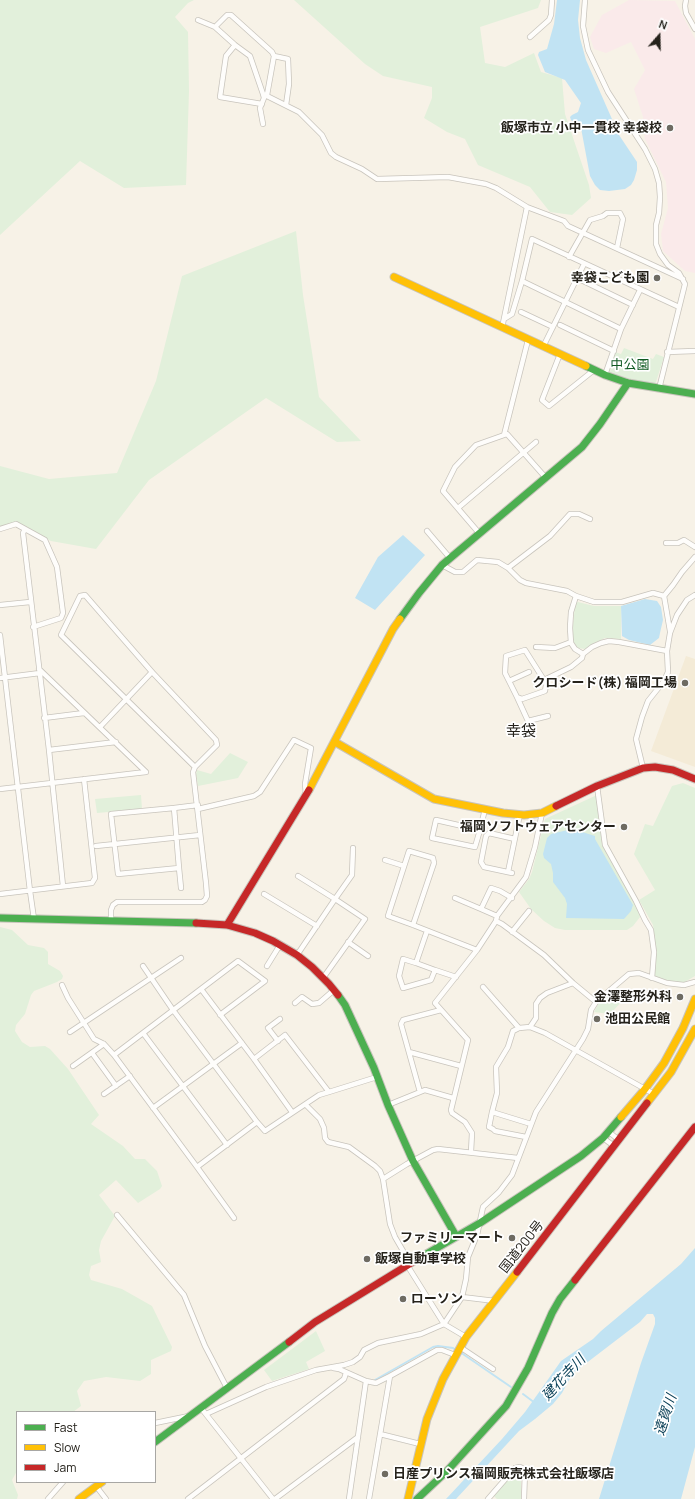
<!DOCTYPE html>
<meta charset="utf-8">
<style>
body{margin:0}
#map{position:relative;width:695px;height:1499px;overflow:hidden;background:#f7f2e7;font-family:Manrope,sans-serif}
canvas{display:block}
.legend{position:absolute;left:16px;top:1411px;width:140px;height:72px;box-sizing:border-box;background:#fff;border:1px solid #a8a7a4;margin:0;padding:5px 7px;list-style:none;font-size:12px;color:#25221b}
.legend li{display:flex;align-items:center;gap:8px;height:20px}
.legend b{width:20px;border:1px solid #a8a7a4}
.north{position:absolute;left:639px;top:16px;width:40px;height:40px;-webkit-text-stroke:3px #fff;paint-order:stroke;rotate:20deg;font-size:11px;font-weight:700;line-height:16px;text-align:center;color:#25221b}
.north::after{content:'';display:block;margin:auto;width:14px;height:18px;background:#25221b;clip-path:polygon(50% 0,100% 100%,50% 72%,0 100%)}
</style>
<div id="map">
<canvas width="695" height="1499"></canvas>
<ul class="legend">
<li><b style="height:5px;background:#4caf50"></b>Fast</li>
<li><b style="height:5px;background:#ffc107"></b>Slow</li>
<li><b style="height:5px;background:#c62828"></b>Jam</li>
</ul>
<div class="north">N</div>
</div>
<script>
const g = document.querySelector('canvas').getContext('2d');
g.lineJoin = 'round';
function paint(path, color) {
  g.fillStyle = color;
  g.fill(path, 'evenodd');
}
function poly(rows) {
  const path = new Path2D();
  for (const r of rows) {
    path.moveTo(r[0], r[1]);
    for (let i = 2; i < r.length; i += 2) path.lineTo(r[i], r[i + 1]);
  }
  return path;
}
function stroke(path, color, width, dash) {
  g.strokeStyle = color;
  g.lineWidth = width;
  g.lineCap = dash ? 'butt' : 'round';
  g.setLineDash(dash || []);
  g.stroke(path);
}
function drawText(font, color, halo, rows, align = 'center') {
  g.font = font + ' Manrope,"Noto Sans JP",sans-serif';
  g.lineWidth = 3.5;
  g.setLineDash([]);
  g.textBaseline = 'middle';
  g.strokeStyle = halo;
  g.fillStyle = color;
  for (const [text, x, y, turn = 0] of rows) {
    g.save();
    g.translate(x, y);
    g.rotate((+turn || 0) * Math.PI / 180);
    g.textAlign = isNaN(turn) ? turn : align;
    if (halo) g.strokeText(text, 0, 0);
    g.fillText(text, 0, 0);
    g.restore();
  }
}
paint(poly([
 [686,656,695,659,695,767,651,751]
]), '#f4ebd7');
paint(poly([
 [629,0,675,1,695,39,695,273,685,271,663,251,661,234,668,208,666,182,645,139,643,117,634,89,645,70,631,42,606,53,594,49,590,37,602,15]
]), '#faeaea');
paint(poly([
 [0,0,194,0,188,3,175,17,188,32,189,91,186,185,124,188,80,161,0,235],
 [294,0,541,0,538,8,480,27,485,63,505,67,534,53,541,72,562,78,565,114,589,185,591,198,572,215,550,212,530,187,478,165,465,139,447,132,424,118,432,98,432,87,383,76,365,64],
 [296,231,303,295,319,397,361,441,337,442,266,398,149,480,96,549,51,541,15,522,0,527,0,466,49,479,117,473,156,381,182,276],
 [624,348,653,359,656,354,664,357,655,385,641,383,610,372,615,352,621,354],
 [578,602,594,606,621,606,621,639,605,638,592,644,585,649,578,648,574,643,572,636,575,605,576,603],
 [230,753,248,762,238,778,198,786,196,774,197,770,211,774],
 [683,783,695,788,695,976,683,983,670,982,655,976,655,940,653,925,639,900,655,890,634,854,645,824,653,826,672,786],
 [141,795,142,809,97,813,95,799],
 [597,795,602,845,637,907,640,917,633,926,627,930,565,930,555,928,544,921,531,909,519,892,529,879,532,872,545,819],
 [0,927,12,930,28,945,44,948,48,952,48,964,60,971,63,976,62,979,57,982,34,991,31,995,25,1014,16,1025,15,1031,22,1042,30,1047,45,1046,50,1049,68,1069,99,1115,91,1124,123,1146,135,1159,145,1159,157,1171,162,1186,160,1189,138,1203,116,1180,99,1195,115,1216,101,1241,99,1250,101,1262,91,1266,89,1275,91,1280,122,1289,152,1306,172,1347,171,1351,151,1360,151,1374,140,1381,106,1377,84,1381,77,1391,81,1406,73,1412,17,1412,17,1471,12,1480,18,1495,17,1499,0,1499],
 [618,987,627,996,610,1014,594,1012,598,1004],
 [316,1331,325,1351,306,1362,309,1369,272,1381,264,1370],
 [516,1470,521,1471,521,1499,497,1499,494,1496]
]), '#e2f0db');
paint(poly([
 [557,0,580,0,578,20,580,38,586,60,619,135,637,162,637,170,634,180,631,185,625,189,609,191,600,190,595,185,590,176,581,128,571,120,570,117,572,115,578,112,581,103,565,80,545,72,538,55,539,52,547,49,554,24],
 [403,535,425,555,375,610,355,598,378,557],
 [645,599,657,601,661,607,663,620,660,633,659,638,650,645,629,640,622,636,621,606],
 [576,828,579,831,595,836,595,839,633,905,631,911,624,919,566,918,567,904,565,898,553,882,553,873,551,864,544,858,543,854,547,838,551,834],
 [695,1248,695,1447,681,1499,599,1499,641,1363,655,1324,655,1318,653,1314,647,1314,640,1322,576,1371,569,1380,562,1393,553,1404,535,1419,519,1431,456,1499,446,1499,502,1439,525,1412,561,1361,593,1339,601,1331,681,1264]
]), '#c1e3f3');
stroke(poly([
 [460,1352,511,1387],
 [375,1380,433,1347,438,1346,453,1348,456,1350],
 [523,1394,535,1403]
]), '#c1e3f3', 2);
const street = poly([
 [585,0,583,26,588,50,608,92,645,149,655,169,659,183,660,197,659,213,656,225,656,244,660,254,668,265,679,273,685,284,659,389],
 [686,0,685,6,686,13,695,29],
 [198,20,215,27],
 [530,37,549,20,551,15,552,0],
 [235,45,226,56,220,97,262,104],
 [274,56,272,52,231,15,227,15,215,27,235,45,250,56,263,94,299,112,322,135,331,153,336,157,362,169,377,179,448,177,486,184,496,188,527,207,564,221,568,226,683,279],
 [263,94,264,98,260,108,263,124],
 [267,95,274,56,288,59,289,84,286,105],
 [569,257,590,220,603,216,607,213,620,213,623,219,617,248],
 [577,278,633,305],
 [522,281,621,329],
 [521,312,553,327],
 [504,319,512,314,522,281,532,239,679,307],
 [560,325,614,351],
 [502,328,527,207],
 [543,347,584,264],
 [667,352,695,351],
 [560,354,542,400,549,406,594,370],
 [605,375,621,329,640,290],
 [504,435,528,340],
 [458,508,536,442],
 [0,529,16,524,45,540,57,567,63,613,61,618,33,627],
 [25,529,23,533,49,750,63,886],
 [427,531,450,558],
 [479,533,443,491,455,467,476,445,507,434,546,478],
 [666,543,678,543,684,540,695,547],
 [442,565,455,572,463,572,477,560,498,562,508,568,520,580,526,583,567,591,576,596,594,602,622,602,653,593,664,596],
 [508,568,550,536,570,514,579,514,590,519],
 [576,596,571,612,570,628,571,643,575,649,583,654],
 [0,605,30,602],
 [670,631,664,596,673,585,682,572,695,557],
 [0,635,30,891,34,919],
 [536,647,555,648,571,642],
 [0,678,40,673],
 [544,680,525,650,506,656,505,673,517,697,522,699,545,691,546,685,544,680,571,667,582,658,583,654,592,647,601,643,609,641,619,642,667,651],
 [509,681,529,672],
 [517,697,528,721,548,716],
 [44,718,84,713],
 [100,727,152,672],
 [49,750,116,742],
 [643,768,636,739,642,717,648,701,664,681,668,672,667,651,670,633,677,615,687,600,695,595],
 [597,786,605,845,636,901,645,920,651,930,654,952,652,978],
 [0,789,146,772,39,669],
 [174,808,179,868,118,874,111,814,174,808,198,805],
 [198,809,254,796,260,792,294,740,311,748,305,784,306,795],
 [480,830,436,820,432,838,475,847,480,830,485,809],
 [96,846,200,835],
 [385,860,404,866],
 [179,868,181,888],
 [508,872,520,814],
 [512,873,484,867,481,862,486,836,489,833,515,839],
 [298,876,335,899,352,875,353,848],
 [0,894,92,883,95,878,84,779],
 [264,894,317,926],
 [455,898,481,909],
 [497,916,481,909,491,888,500,891,512,898],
 [111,921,111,910,113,905,117,902,202,902,205,900,207,896,206,883,193,772,195,767,217,745,216,740,152,672,85,595,80,596,61,635,195,767],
 [496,921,502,924,544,955,573,983,596,1002],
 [413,925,434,863,433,858,409,851,388,916,413,925,477,950],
 [512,932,529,911],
 [348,942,368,956],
 [297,955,335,899,365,919,323,978],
 [416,963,435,970,431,980,403,988,399,976,403,959,416,963,427,931],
 [143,966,173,1010,257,1122,265,1131,319,1095,329,1092,285,1035,254,1059],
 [267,966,280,945],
 [435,970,456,977],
 [62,985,68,998,94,1039,104,1044,114,1055],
 [483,987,519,1028],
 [201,989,238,961,265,981,220,1015],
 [295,1003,302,997,312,1004,319,1003,334,990],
 [530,1027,536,1018,536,1004,540,998,547,993,573,983],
 [70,1032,181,958],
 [143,1033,227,1145],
 [278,1041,268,1028,280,1019],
 [409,1052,461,1066],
 [92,1053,116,1086],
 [73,1066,104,1044],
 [329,1092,377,1077],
 [420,1092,401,1024,403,1020,441,1010],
 [104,1094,130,1076],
 [306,1105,320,1119,324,1128,325,1138,328,1142,349,1147,375,1166,380,1171,383,1179,390,1224,395,1237,410,1263],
 [388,1105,425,1090,453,1098],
 [153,1108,242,1043],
 [492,1112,489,1127,493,1129,495,1131,526,1137],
 [257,1122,197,1167,114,1055,201,989,254,1059,292,1112],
 [531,1124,492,1112,497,1093,496,1067,508,1047,513,1031,519,1028,530,1027,545,1033,654,1094],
 [609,1132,619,1140],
 [603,1138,614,1146],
 [471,1152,472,1133,465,1122,452,1113,451,1110,468,1040,435,1003,477,950,496,921,497,916,526,877,535,847,542,813],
 [197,1167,234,1218],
 [383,1179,407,1164,433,1150,438,1149,518,1158],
 [117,1215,184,1295,205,1346,227,1388],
 [407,1265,444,1324,466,1337],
 [462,1297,495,1301],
 [460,1347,493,1369],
 [333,1368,339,1369,366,1381,349,1499],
 [366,1381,376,1383,390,1376],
 [201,1408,273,1499],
 [206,1414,266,1387,316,1370,344,1365,353,1362,360,1357,364,1350,378,1343,421,1334,444,1324,462,1297,466,1279,468,1257,477,1235,483,1207,499,1192,512,1175,536,1112,583,1039,588,1029,591,1010,596,1002,629,974,639,973,667,983,684,985,695,982],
 [155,1423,189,1416],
 [380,1434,420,1444],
 [96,1486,106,1499],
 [48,1499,63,1482],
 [188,1499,344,1379,346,1373],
 [275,1499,358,1437],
 [369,1499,390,1376,437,1350,442,1350,455,1355],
 [488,1499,515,1468,520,1467,524,1469,525,1471,524,1499]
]);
const fast = poly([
 [586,366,605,375,628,383,695,394],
 [400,619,419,593,442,565,582,447,600,424,628,383],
 [0,918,196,923],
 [338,995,345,1005,374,1068,388,1105,413,1161,456,1236],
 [416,1260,480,1223,581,1156,603,1138,621,1117],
 [155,1442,289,1342],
 [417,1499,447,1471,506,1406,528,1368,552,1313,560,1299,575,1280]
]);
const slow = poly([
 [394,277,586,366],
 [335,742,434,799,503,813,524,815,542,813,556,806],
 [309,790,393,629,400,619],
 [647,1103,671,1072,695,1029],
 [621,1117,645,1089,664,1063,683,1028,695,999],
 [79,1499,102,1482],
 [408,1499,427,1419,443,1379,466,1337,517,1272]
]);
const jam = poly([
 [556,806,597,786,643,768,655,767,673,770,695,779],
 [196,923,227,925,255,933,273,941,297,955,312,967,329,984,338,995],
 [227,925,309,790],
 [517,1272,647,1103],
 [575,1280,695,1127],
 [289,1342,315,1322,416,1260]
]);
stroke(street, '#c8c4bc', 6);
stroke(fast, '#c8c4bc', 9);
stroke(slow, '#c8c4bc', 9);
stroke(jam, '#c8c4bc', 9);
stroke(street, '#fefdfb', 4.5);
stroke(fast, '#4caf50', 7);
stroke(slow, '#ffc107', 7);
stroke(jam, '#c62828', 7);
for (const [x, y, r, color] of [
 [670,128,4,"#6e6b62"],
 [657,278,4,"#6e6b62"],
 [685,683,4,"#6e6b62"],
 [624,827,4,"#6e6b62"],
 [680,997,4,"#6e6b62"],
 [597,1019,4,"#6e6b62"],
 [512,1238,4,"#6e6b62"],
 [367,1259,4,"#6e6b62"],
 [403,1299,4,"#6e6b62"],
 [385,1474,4,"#6e6b62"]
]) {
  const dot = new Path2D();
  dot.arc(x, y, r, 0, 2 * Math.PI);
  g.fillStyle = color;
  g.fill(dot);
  stroke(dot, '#fff', 1.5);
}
drawText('bold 13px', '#25221b', '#fff', [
 ["飯塚市立 小中一貫校 幸袋校",662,128],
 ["幸袋こども園",649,278],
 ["クロシード(株) 福岡工場",677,683],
 ["福岡ソフトウェアセンター",616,827],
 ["金澤整形外科",672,997],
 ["池田公民館",605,1019,"left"],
 ["ファミリーマート",504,1238],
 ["飯塚自動車学校",375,1259,"left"],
 ["ローソン",411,1299,"left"],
 ["日産プリンス福岡販売株式会社飯塚店",393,1474,"left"]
], 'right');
drawText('13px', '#0f5922', '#fff', [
 ["中公園",630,365]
]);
drawText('13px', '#25221b', '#fff', [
 ["国道200号",522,1247,-52]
]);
drawText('italic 14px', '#0c4259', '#fff', [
 ["建花寺川",564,1378,-47],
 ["遠賀川",666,1415,-72]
]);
drawText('15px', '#25221b', '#fff', [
 ["幸袋",521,732]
]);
</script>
